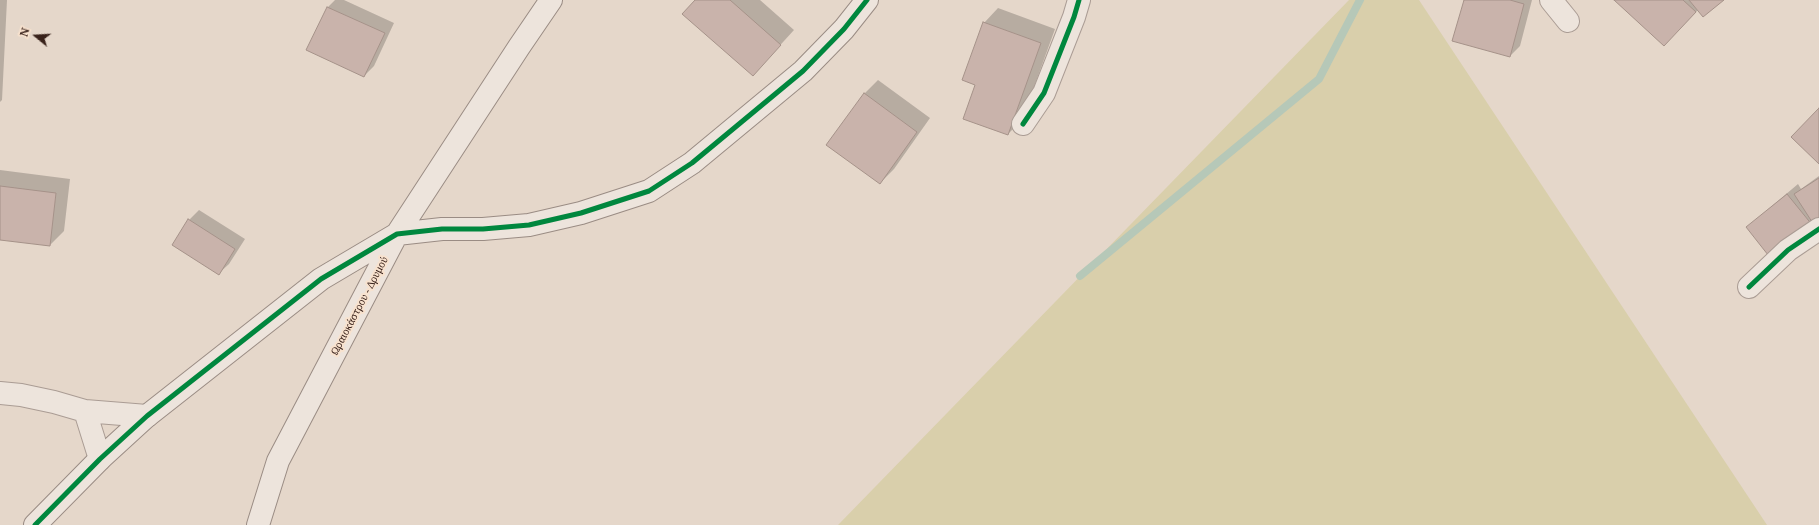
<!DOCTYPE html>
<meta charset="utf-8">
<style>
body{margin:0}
#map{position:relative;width:1819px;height:525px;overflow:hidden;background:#e5d7ca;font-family:"Noto Serif",serif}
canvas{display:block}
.north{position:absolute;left:16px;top:16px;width:40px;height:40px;-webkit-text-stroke:3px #f8e2ce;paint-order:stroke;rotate:288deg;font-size:11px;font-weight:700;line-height:16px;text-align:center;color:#39221b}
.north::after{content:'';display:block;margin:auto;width:14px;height:18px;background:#39221b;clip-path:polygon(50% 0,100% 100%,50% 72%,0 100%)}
</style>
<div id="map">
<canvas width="1819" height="525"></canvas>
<div class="north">N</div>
</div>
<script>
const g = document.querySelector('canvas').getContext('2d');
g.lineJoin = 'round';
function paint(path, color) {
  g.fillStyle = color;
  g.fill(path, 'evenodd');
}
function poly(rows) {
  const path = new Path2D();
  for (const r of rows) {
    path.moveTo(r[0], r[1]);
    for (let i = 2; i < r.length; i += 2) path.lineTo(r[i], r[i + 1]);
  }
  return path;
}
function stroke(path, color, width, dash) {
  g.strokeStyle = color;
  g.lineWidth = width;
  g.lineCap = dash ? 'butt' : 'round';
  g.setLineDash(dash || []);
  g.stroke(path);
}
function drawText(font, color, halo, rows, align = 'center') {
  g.font = font + ' "Noto Serif",serif';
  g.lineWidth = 4;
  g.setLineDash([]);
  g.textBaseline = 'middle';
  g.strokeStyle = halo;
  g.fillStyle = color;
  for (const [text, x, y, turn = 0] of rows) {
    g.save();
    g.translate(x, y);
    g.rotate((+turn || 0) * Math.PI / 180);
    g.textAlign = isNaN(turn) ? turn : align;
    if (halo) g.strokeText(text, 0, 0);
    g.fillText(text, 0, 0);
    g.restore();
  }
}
paint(poly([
 [1349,0,1419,0,1767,525,838,525]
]), '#d9cfab');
paint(poly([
 [0,0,7,0,2,100,0,102],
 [335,0,344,0,394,23,374,66,364,76,328,7],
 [696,0,760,0,794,30,753,75],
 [1465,0,1532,0,1520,46,1510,56],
 [1615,0,1722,0,1698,10,1664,45],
 [998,8,1055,29,1022,120,1008,134,977,85,984,23],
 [878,80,930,118,894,169,880,183,864,94],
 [0,170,70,179,64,231,50,245,0,239],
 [1819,176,1819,224,1747,227,1798,184,1801,189],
 [199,210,245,239,229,264,218,274,173,245,189,220]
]), '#0003');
stroke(poly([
 [1080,276,1319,79,1360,0]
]), '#b6c8b8', 8);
const building = poly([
 [695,0,730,0,781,45,753,76,682,14,695,0],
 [1464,0,1510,0,1524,4,1510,57,1452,41,1464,0],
 [1614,0,1683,0,1696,12,1664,46,1614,0],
 [1689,0,1724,0,1703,17,1689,0],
 [327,7,385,33,364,77,306,50,327,7],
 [983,22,1041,43,1008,135,963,119,975,85,962,80,983,22],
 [864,93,917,132,880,184,826,145,864,93],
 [1819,108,1819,164,1791,137,1819,108],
 [1819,178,1819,226,1816,228,1794,194,1819,178],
 [0,186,56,193,50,246,0,240,0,186],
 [1787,194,1813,226,1772,260,1746,227,1787,194],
 [188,219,235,249,219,275,172,245,188,219]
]);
paint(building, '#c9b3ab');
stroke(building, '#a59289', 1);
const street = poly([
 [1551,0,1568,21],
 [1023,124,1044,93,1074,17,1079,0],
 [1749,287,1788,250,1819,229],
 [0,393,21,395,54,402,85,411,147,416],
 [85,411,100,459]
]);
const secondary = poly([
 [35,525,100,459,147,416,321,279,397,234,442,229,483,229,529,225,581,213,649,191,692,163,803,71,844,29,867,0],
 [258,525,278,461,397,234,519,47,551,0]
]);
stroke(street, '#aa9c94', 24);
stroke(secondary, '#9a8c84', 24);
stroke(street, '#ede4dc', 22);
stroke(secondary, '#ede4dc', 22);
stroke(poly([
 [1023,124,1044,93,1074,17,1079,0],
 [1749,287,1788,250,1819,229],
 [35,525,100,459,147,416,321,279,397,234,442,229,483,229,529,225,581,213,649,191,692,163,803,71,844,29,867,0]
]), '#00873e', 5);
drawText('10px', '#39221b', '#f8e2ce', [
 ["Ωραιοκάστρου - Δρυμού",360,306,-62]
]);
</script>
